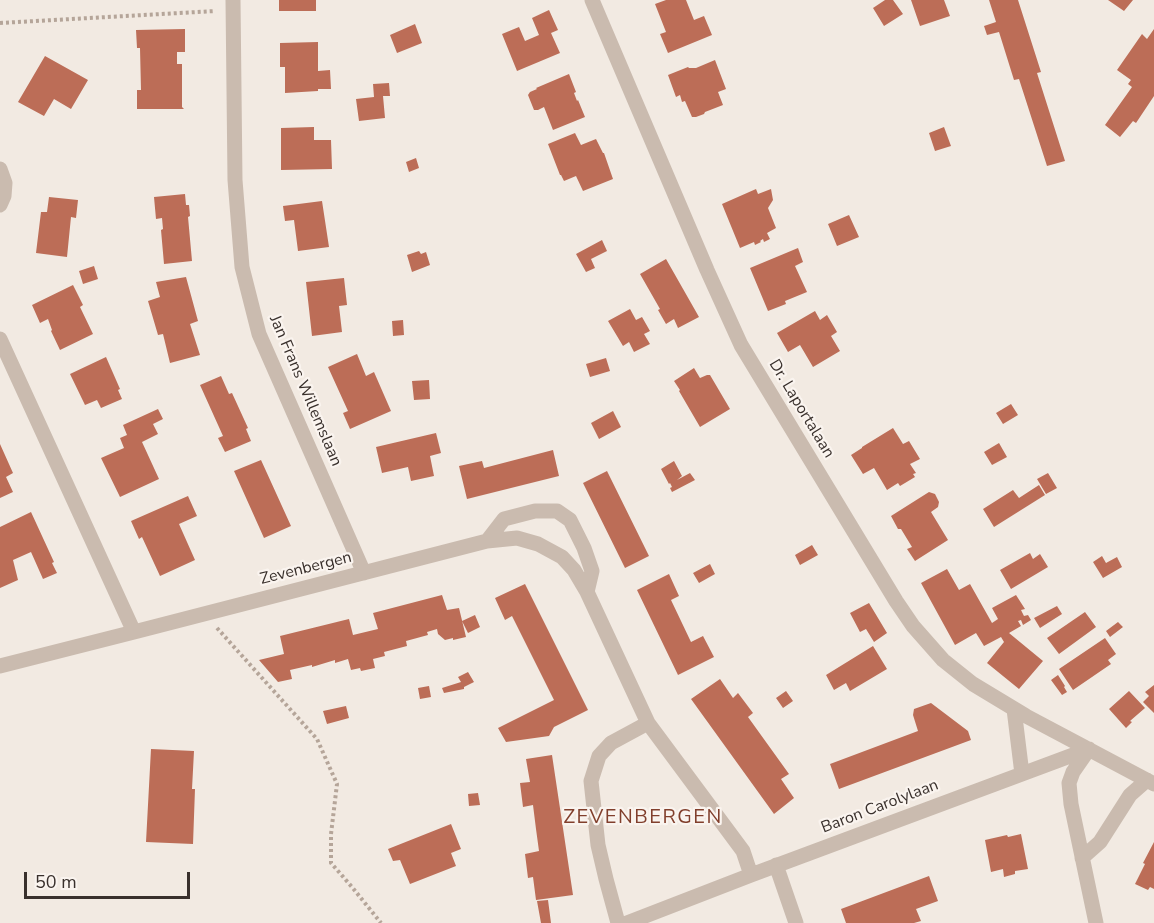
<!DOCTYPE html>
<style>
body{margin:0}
#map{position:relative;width:1154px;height:923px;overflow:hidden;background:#f2eae2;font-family:"Nunito Sans",sans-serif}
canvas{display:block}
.scale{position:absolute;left:24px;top:872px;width:166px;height:27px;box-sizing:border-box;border:3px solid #39302c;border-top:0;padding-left:8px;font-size:18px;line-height:21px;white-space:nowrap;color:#39302c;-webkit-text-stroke:4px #faf4ef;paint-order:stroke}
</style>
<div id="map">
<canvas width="1154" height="923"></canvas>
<div class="scale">50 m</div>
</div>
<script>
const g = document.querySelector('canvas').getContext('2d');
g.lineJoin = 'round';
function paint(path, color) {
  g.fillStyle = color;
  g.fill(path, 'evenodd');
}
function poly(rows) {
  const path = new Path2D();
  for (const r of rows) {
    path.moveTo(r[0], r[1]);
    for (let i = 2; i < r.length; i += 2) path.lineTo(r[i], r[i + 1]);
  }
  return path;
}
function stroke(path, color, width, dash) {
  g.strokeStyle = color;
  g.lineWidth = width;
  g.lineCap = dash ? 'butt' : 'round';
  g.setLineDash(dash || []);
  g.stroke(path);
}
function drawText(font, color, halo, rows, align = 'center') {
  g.font = font + ' "Nunito Sans",sans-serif';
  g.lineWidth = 4.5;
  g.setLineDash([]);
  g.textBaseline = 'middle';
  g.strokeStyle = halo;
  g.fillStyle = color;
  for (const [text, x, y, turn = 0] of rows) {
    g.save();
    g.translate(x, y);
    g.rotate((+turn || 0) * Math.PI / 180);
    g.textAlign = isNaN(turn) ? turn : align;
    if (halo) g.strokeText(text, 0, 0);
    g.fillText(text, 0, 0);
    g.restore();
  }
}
paint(poly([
 [279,0,316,0,316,11,279,11],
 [666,0,686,0,694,20,704,16,712,35,668,53,660,34,666,32,655,4],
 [885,0,893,0,903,14,884,26,873,8],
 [911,0,944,0,950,16,920,26],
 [989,0,1018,0,1041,72,1037,73,1065,161,1047,166,1019,79,1014,80,999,32,987,35,984,26,996,22],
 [1108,0,1133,0,1124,11],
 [549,10,558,30,551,33,560,53,517,71,502,34,519,27,525,41,539,35,532,18],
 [415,24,422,43,397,53,390,35],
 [185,29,185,52,177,52,177,64,182,64,182,107,184,109,137,109,137,90,141,90,140,48,137,48,136,30],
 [1154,29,1154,96,1136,123,1133,121,1120,137,1105,125,1132,87,1128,84,1131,80,1117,70,1142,34,1147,39],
 [318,42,318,71,330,70,331,89,318,89,318,91,285,93,285,67,280,67,280,43],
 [45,56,88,80,71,109,54,99,44,116,18,102],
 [715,60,726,89,718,92,723,105,705,112,704,114,696,117,692,117,685,101,682,102,680,95,676,97,668,75,688,67,689,68,696,68],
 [569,74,576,92,574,93,577,101,578,100,585,117,553,130,544,107,538,110,534,110,528,95,530,92,537,89,536,88],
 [389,83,390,96,383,96,385,118,359,121,356,99,374,97,373,84],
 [314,127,314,140,331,140,332,169,281,170,281,128],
 [944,127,951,146,935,151,929,133],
 [575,133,581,145,596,139,603,153,604,153,613,179,583,191,576,176,564,181,561,175,560,175,548,144],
 [416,158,419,168,409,172,406,162],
 [756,189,758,194,771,189,773,200,768,208,776,228,767,233,770,239,764,242,763,239,760,241,761,242,755,245,754,242,740,248,722,204],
 [185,194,186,205,189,205,190,216,188,217,192,261,164,264,161,230,163,229,162,218,156,219,154,197],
 [49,197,78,200,76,218,71,217,67,257,36,253,41,212,47,212],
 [322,201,329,247,298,251,294,220,285,221,283,206],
 [849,215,859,237,837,246,828,224],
 [602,240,607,251,591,259,595,268,586,272,576,254],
 [798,248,803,262,795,266,807,292,785,301,786,304,768,311,750,268],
 [419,251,421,254,426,252,430,265,412,272,407,255],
 [666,259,699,317,678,328,674,319,666,324,658,310,660,309,640,274],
 [94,266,98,279,83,284,79,271],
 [186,277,198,321,190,324,200,355,170,363,163,334,158,335,148,301,160,297,156,282],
 [344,278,347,305,339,306,342,332,312,336,306,282],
 [73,285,83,305,80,307,93,334,60,350,51,331,52,330,48,319,40,323,32,305],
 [630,309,636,320,642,317,650,331,644,334,650,344,634,352,629,342,623,346,608,321],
 [815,311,820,320,827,315,837,332,831,336,840,351,813,367,800,345,788,352,777,333],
 [403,320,404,335,393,336,392,321],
 [357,354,366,376,374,372,391,411,350,429,343,413,348,411,328,367],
 [106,357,120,389,118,390,122,399,101,408,97,400,85,405,70,374],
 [606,358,610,371,590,377,586,364],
 [694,368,700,378,707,375,710,375,730,409,700,427,679,391,680,390,674,381],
 [221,376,229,394,232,393,248,428,246,429,251,441,225,452,218,438,223,436,200,385],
 [429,380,430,399,414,400,412,381],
 [1011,404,1018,415,1003,424,996,413],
 [158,409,163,419,153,424,158,434,142,442,159,479,120,497,101,458,124,448,120,438,127,435,123,425],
 [613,411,621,427,599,439,591,423],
 [893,428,903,444,909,441,920,459,910,464,916,473,913,474,915,477,900,486,898,483,887,490,874,468,863,474,851,455,862,448,862,447],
 [436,433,441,453,430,456,434,476,411,481,408,467,382,473,376,447],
 [999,443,1007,457,992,465,984,452],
 [0,444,13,473,6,477,13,492,0,498],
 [553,450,559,476,467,499,459,466,482,461,484,468],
 [261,460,291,526,264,538,234,471],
 [674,461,682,476,677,480,690,473,695,480,672,492,670,488,672,487,670,483,669,484,661,469],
 [607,471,649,556,625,568,583,483],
 [1048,473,1057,488,1046,494,1037,479],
 [1039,485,1045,495,994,527,983,509,1013,490,1019,498],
 [929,492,935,494,939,502,938,507,931,512,948,540,915,561,907,549,912,547,901,529,898,529,891,516],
 [188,496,197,516,179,524,195,560,160,576,142,537,139,539,131,521],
 [31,512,54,562,52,563,57,573,43,579,31,552,13,560,18,580,0,588,0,527],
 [812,545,818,555,800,565,795,555],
 [1030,553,1033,559,1040,554,1048,567,1011,589,1000,570],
 [1102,556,1106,563,1117,557,1122,567,1103,578,1093,562],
 [710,564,715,574,699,583,693,573],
 [947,569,959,590,970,584,992,623,998,619,992,608,1016,595,1025,609,1021,610,1024,616,1028,615,1031,620,1023,625,1021,620,1018,621,1021,626,1009,633,1043,661,1019,689,987,663,1004,642,1001,637,984,646,976,633,955,645,921,583],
 [669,574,679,596,671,600,691,642,703,636,714,657,678,675,637,590],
 [525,584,588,710,554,727,549,736,506,742,498,728,554,700,512,616,505,620,495,598],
 [442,595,447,610,459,608,466,637,453,640,453,638,445,640,438,634,437,629,427,632,428,635,406,641,407,646,384,652,385,656,373,659,375,668,361,671,360,668,351,670,348,659,335,663,335,660,312,667,312,665,290,670,292,679,278,682,259,660,284,654,280,636,349,619,353,635,378,629,373,613],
 [869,603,887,633,874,642,866,629,860,632,850,613],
 [1057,606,1062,614,1040,628,1034,618],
 [1085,612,1096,627,1059,654,1047,638],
 [475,615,480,627,468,633,462,621],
 [1118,622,1123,627,1110,637,1106,631],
 [1105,638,1116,654,1108,660,1111,664,1073,690,1059,669],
 [873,646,887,669,850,691,846,683,834,690,826,675],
 [468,672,474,682,464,687,464,689,444,693,442,688,461,682,458,677],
 [1058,675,1065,686,1064,687,1067,692,1062,695,1051,680],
 [720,679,733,698,738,693,753,713,748,717,789,774,781,779,794,798,774,814,691,699],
 [1154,685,1154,713,1143,702,1149,696,1145,692],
 [429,686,431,697,420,699,418,688],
 [786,691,793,701,783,708,776,698],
 [1129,691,1145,708,1130,721,1132,722,1126,728,1109,709],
 [931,703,968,731,971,740,839,789,830,764,918,731,913,715,914,709],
 [346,706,349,718,327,724,323,711],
 [151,749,194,751,192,789,195,789,193,844,146,842],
 [552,755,573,895,536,900,533,877,528,878,525,854,539,851,536,829,533,805,523,807,520,783,530,782,526,759],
 [478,793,480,805,469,806,468,794],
 [451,824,461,849,451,853,456,866,410,884,400,860,393,861,388,849],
 [1021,834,1028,869,1015,871,1015,874,1004,877,1003,869,991,872,985,840,1007,835,1008,837],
 [1154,842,1154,889,1150,887,1148,890,1135,884,1145,864,1143,863],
 [929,876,938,901,916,909,921,921,914,923,846,923,841,909],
 [548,900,551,923,541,923,537,901]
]), '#bc6d57');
stroke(poly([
 [0,23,215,11],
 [217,628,317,739,337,784,331,834,331,863,352,887,381,923]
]), '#b5a599', 4, [3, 3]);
stroke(poly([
 [233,0,235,180,242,267,259,334,364,573],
 [592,0,707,270,741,345,896,601,913,626,943,660,973,684,1026,716,1154,784],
 [0,169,5,183,4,196,0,205],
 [0,339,134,632,0,666],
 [487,541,504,519,535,511,557,511,570,520,584,548,592,571,587,592],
 [134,632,487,541,517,538,538,544,562,557,574,570,587,592,648,723,743,851,751,875],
 [1014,709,1022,774],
 [1089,749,1073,772,1069,783,1071,804,1096,923],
 [1082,858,1100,842,1130,795,1147,780],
 [776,865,796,923],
 [618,923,606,879,598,845,591,781,599,756,611,743,648,723],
 [627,923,751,875,1089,749]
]), '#cabbaf', 15);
drawText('16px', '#39302c', '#faf4ef', [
 ["Jan Frans Willemslaan",305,391,67],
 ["Dr. Laportalaan",801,409,59],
 ["Zevenbergen",306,569,-14],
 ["Baron Carolylaan",880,807,-21]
]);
g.letterSpacing = '1.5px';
drawText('20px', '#813f2c', '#faf4ef', [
 ["ZEVENBERGEN",643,818]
]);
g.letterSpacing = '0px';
</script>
